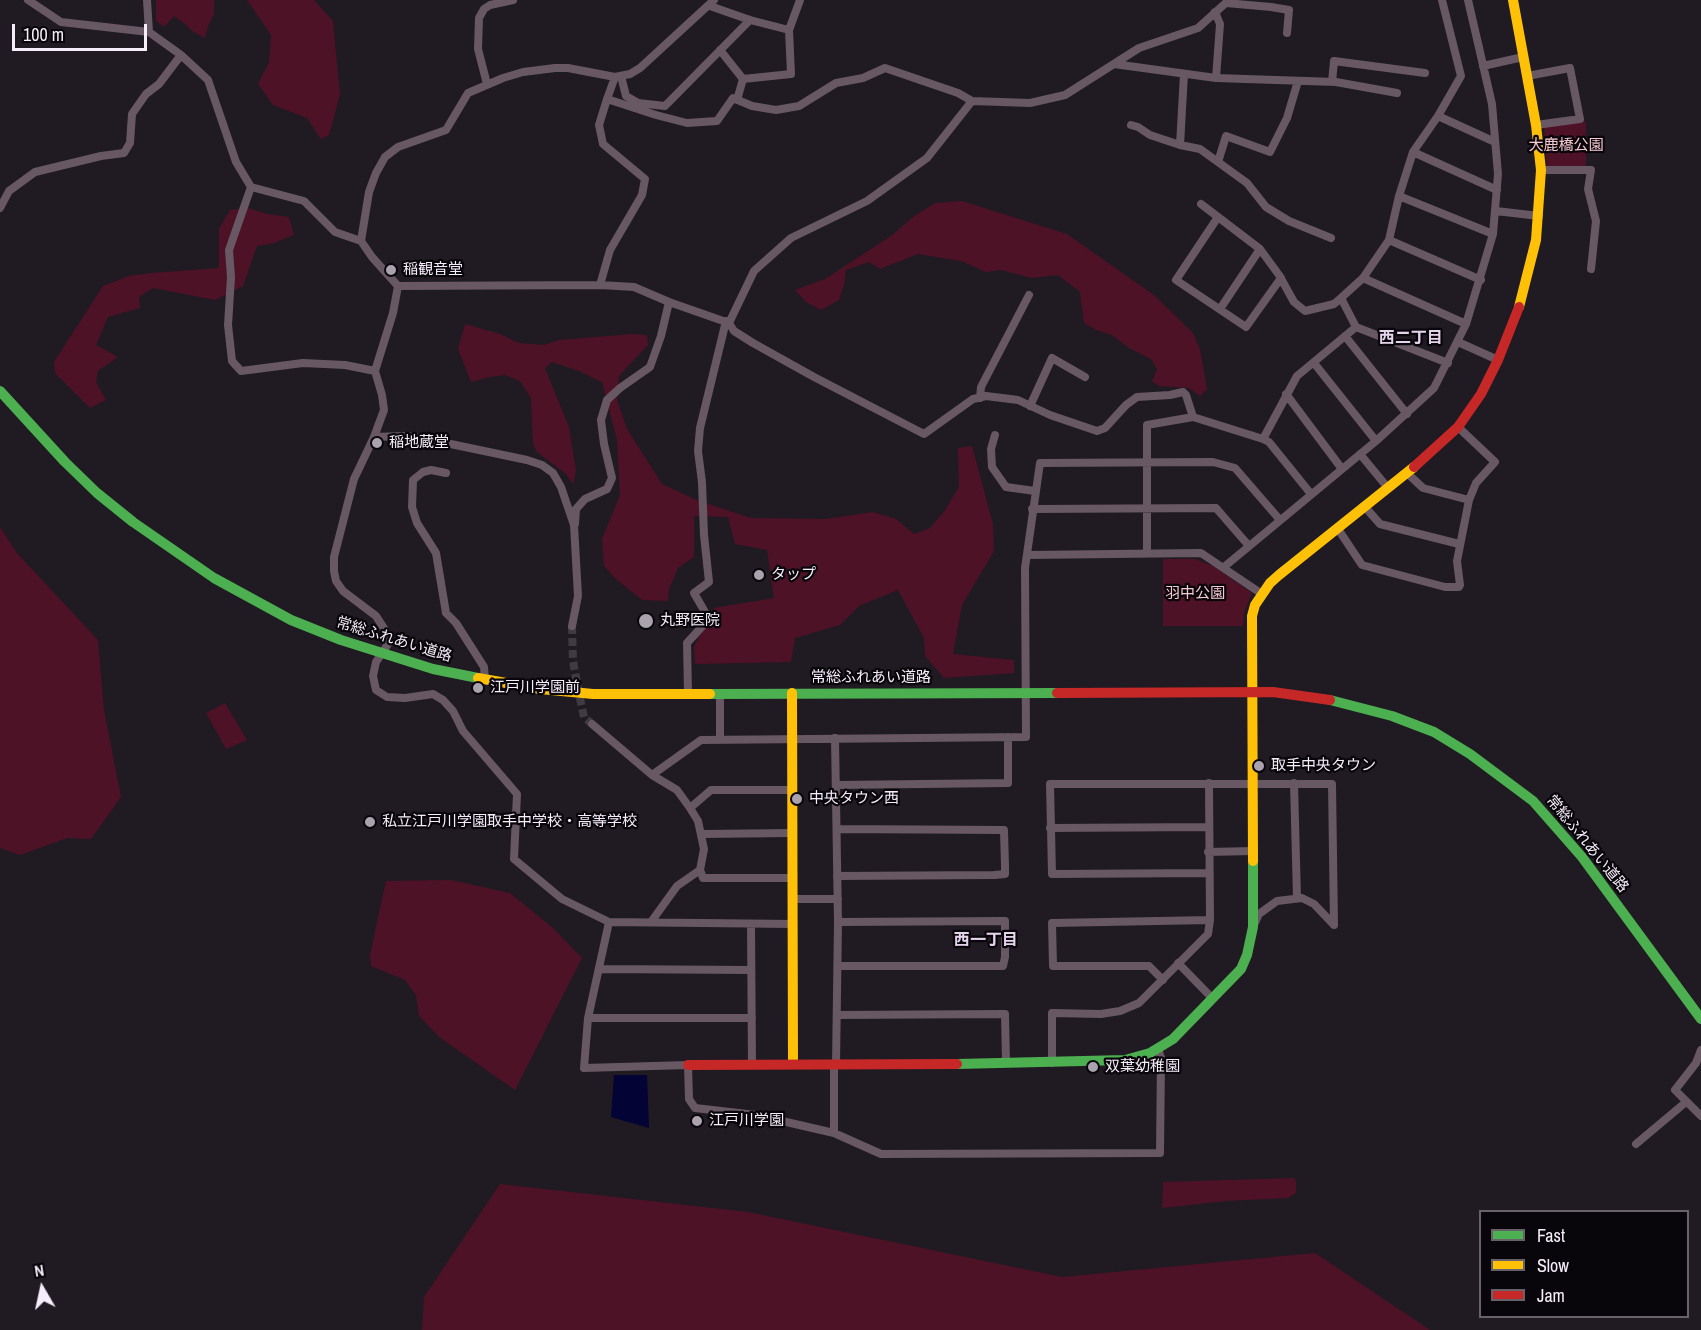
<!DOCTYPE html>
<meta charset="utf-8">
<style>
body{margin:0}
#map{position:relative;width:1701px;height:1330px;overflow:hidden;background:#201a23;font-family:"Archivo Narrow",sans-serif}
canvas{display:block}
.legend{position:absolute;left:1479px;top:1210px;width:210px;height:108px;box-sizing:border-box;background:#08050b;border:2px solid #67626a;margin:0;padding:8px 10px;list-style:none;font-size:18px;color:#f5edf9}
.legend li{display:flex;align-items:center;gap:12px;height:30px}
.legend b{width:30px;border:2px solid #67626a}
.north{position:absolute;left:12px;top:1258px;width:60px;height:60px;-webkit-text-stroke:4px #08050b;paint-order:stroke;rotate:351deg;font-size:16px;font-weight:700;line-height:24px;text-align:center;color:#f5edf9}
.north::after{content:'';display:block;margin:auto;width:21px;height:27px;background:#f5edf9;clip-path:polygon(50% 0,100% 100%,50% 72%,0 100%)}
.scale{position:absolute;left:12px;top:24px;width:135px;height:27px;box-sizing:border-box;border:3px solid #f5edf9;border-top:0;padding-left:8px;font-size:18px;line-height:21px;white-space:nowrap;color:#f5edf9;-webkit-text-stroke:4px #08050b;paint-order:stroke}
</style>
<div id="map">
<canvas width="1701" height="1330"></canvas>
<ul class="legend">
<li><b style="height:8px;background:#4caf50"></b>Fast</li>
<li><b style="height:8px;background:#ffc107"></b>Slow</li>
<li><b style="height:8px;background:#c62828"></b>Jam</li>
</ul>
<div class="north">N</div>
<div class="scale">100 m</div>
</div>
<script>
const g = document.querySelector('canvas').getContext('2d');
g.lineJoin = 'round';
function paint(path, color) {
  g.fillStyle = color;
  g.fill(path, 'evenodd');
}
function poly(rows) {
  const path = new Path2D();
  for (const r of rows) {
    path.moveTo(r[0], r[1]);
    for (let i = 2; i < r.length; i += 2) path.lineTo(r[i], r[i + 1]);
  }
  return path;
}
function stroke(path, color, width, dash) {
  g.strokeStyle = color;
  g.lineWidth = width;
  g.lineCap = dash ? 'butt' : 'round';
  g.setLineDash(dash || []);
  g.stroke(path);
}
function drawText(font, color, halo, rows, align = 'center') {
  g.font = font + ' "Archivo Narrow","Noto Sans JP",sans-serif';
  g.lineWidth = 4.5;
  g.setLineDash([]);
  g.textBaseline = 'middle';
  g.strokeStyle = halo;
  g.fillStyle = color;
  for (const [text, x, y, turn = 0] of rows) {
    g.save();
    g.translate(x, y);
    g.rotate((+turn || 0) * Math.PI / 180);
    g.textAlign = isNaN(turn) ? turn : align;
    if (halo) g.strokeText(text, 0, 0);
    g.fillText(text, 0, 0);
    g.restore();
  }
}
paint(poly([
 [156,0,214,0,214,14,208,26,205,38,192,31,184,23,174,16,164,27,156,21],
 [247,0,314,0,333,21,340,95,329,135,321,139,307,118,273,105,258,84,269,62,271,35],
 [1586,121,1586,166,1547,166,1544,127],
 [962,201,1067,234,1154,295,1193,333,1200,349,1207,389,1200,396,1189,388,1159,386,1152,381,1157,369,1151,359,1129,348,1112,335,1096,330,1084,323,1080,292,1058,275,1032,278,1001,270,986,272,961,261,918,254,880,269,869,262,846,270,844,285,839,300,821,310,806,302,795,290,825,279,891,236,913,217,935,203],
 [248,208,267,214,289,217,294,235,271,244,257,246,243,286,215,300,153,288,139,297,140,308,108,317,96,345,118,357,98,371,96,382,106,400,90,408,55,373,54,362,103,286,129,276,151,273,219,268,219,229,230,210],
 [465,324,500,334,519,343,544,345,559,340,632,334,647,335,648,345,619,376,617,400,627,429,662,484,696,500,751,518,826,519,873,512,896,519,914,534,930,528,945,510,959,487,958,448,972,446,993,524,994,551,962,605,953,654,1014,660,1014,673,944,678,925,656,924,638,898,590,859,606,840,625,795,638,791,662,695,664,694,647,714,608,774,598,767,550,735,544,728,517,694,516,694,557,678,568,669,589,668,601,642,600,616,579,604,566,602,539,620,495,617,440,602,382,579,371,552,362,545,368,569,427,576,471,573,484,566,474,537,452,533,444,531,398,520,381,505,375,490,377,471,382,458,349],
 [0,527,17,553,98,640,104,710,121,797,91,839,67,838,20,855,0,848],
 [1163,559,1195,559,1213,566,1252,593,1244,613,1243,626,1163,626],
 [225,703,247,740,226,749,206,713],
 [451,880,510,893,553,928,582,958,515,1090,439,1037,419,1016,416,995,405,980,371,966,370,955,386,881],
 [1294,1178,1296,1181,1296,1193,1288,1198,1226,1201,1162,1208,1163,1182],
 [500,1184,748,1212,1062,1277,1315,1253,1430,1330,422,1330,424,1297]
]), '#4e1226');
paint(poly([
 [614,1075,647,1075,649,1128,611,1117]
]), '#030335');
stroke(poly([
 [572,626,573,661,579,694,584,717,592,724]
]), '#403a43', 8, [8, 4]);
stroke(poly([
 [28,0,61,22,149,32,181,55,208,80,236,162,251,187,304,201,335,232,361,241],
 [147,0,149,32],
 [714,0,640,68,630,74,615,77,568,68,555,68,523,72,503,78,468,93,446,130,398,147,385,157,376,173,369,192,361,241,372,257,398,286,393,313,375,371,382,395,384,410,374,437,354,479,334,557,334,571,336,581,343,591,376,616,387,633,388,644,376,662,373,676,376,690,387,697,405,698,433,694,443,700,453,711,463,731,517,794,514,859,562,899,609,922,793,924],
 [1226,3,1271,7,1289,10,1287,33],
 [710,6,750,20,789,30,800,0],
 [1215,12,1220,24,1216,78,1336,82,1397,93],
 [720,50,743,79,791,74,789,30],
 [1114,64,1216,78],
 [1483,66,1523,57],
 [621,76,626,96,638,103,665,106,750,20],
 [1527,76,1570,68,1580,119,1536,125],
 [615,77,607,99,656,115,687,123,717,121,733,98,752,106,776,110,799,106,836,83,863,78,885,68,958,93,972,101],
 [1298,81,1287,118,1270,152,1226,136,1218,162,1247,183,1266,207,1289,221,1331,238],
 [1332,82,1334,61,1425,73],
 [487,84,478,49,479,18,484,9,490,5,513,0],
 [737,100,743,79],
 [1438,116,1495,142],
 [1131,125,1138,127,1150,135,1180,145,1200,149,1218,162],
 [1180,145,1184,74],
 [1413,152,1497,190],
 [1541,170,1591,170,1588,189,1596,221,1591,269],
 [251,187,229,250,231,277,228,325,232,361,241,371,303,363,345,365,375,371],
 [1399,196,1493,234],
 [1201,204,1260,249,1279,275,1294,302,1305,311,1334,304,1341,298,1363,278,1389,240,1399,196,1413,152,1438,116,1461,76,1442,0],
 [0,208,9,191,35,172,101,156,124,153,130,143,132,114,146,94,159,84,181,55],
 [1496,211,1539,216],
 [1218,217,1176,280,1246,327,1281,278],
 [1389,240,1481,280],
 [1363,278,1466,324],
 [600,285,610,250,642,195,645,179,603,144,599,125,607,99],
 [398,286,600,285,634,287,669,302,729,323,754,271,791,238,867,201,927,158,972,101,1030,103,1065,95,1139,48,1198,28,1229,0],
 [1341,298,1356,327,1448,363],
 [1220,309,1260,249],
 [729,323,734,331,753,343,814,377,924,434,973,399,986,396,1018,400,1050,415,1097,431,1105,428,1126,405,1137,397,1170,395,1183,392,1186,395,1193,417],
 [1345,336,1407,414],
 [1458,342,1498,360],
 [1314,363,1376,441],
 [1286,394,1342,469],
 [980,398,981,387,1029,295],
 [1030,406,1052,358,1085,377],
 [995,435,991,449,992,467,1006,487,1035,491],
 [374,437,405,436,422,438,527,460,542,465,553,473,561,487,574,525,578,596,572,626],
 [1263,439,1297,376,1356,327],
 [1360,454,1388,488],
 [446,473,431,470,423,472,413,480,412,507,417,523,436,553,446,613,456,623,484,667,485,680],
 [1407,473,1423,488,1469,500],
 [1365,507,1380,524,1459,544],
 [1032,509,1216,508,1249,546],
 [575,524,576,509,585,499,607,489,612,478,604,444,601,420,607,400,620,388,650,367,661,336,669,302],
 [1338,529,1362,565,1445,587,1459,587,1460,585,1457,561,1469,500,1476,483,1495,462,1458,427],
 [1147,553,1147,425,1193,417,1263,439,1269,442,1311,494],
 [1027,555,1201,553,1262,594],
 [1224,567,1376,441,1434,388,1466,324,1493,234,1498,174,1492,104,1468,0],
 [720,693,720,739],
 [688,694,687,643,709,619,694,593,709,582,704,535,702,482,698,451,700,428,726,321],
 [592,724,652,775],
 [835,738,838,922,836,1064],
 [1294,783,1297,898],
 [836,785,1008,783,1008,737],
 [690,808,711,790,792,790],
 [1050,828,1208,827],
 [837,829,1004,830,1005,866,1005,874,994,875,837,876],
 [702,834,792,833],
 [1208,852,1253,851],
 [700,870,703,878,792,878],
 [1209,873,1052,874,1050,784,1332,784,1334,925],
 [793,899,838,899],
 [609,922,588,1018,584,1068,688,1065,689,1099,695,1108,756,1115,834,1133,881,1154,1160,1153,1161,1058,1158,1049],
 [651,922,677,886,700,870,704,849,698,821,690,808,677,790,652,775,701,740,1026,737,1025,568,1040,463,1213,462,1235,468,1280,520],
 [1255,923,1259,914,1277,901,1302,898,1314,904,1334,925],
 [751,924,752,1065],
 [1178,963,1213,999],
 [838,966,1003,966,1005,957,1005,921,838,922],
 [599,969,751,970],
 [1163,980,1149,966,1053,966,1052,923,1210,920],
 [837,1015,1005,1014,1006,1063],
 [588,1018,752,1018],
 [1701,1050,1696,1063,1675,1090,1701,1116],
 [1052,1063,1052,1013,1101,1014,1120,1011,1139,1003,1208,934,1210,920,1209,783],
 [834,1064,834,1133],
 [1636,1144,1686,1102]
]), '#675863', 8);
stroke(poly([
 [0,391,65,462,97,493,133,522,214,578,291,620,341,640,433,669,478,678],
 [710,694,1057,693],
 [1330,700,1392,716,1434,732,1470,754,1533,801,1582,857,1701,1019],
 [957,1064,1125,1060,1150,1053,1173,1039,1241,969,1247,955,1253,927,1253,861]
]), '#4caf50', 10);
stroke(poly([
 [1513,0,1536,125,1541,170,1536,240,1519,307],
 [478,678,540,689,593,694,710,694],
 [792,693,793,1064],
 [1253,861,1252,616,1255,605,1270,583,1279,575,1414,467]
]), '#ffc107', 10);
stroke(poly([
 [1414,467,1458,427,1481,394,1498,360,1519,307],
 [1057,693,1273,692,1330,700],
 [688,1065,957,1064]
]), '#c62828', 10);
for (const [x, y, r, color] of [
 [391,270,6,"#aaa3ae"],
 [377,443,6,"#aaa3ae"],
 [759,575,6,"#aaa3ae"],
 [646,621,8,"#aaa3ae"],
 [478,688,6,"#aaa3ae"],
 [1259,766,6,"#aaa3ae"],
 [797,799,6,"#aaa3ae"],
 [370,822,6,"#aaa3ae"],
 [1093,1067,6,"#aaa3ae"],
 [697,1121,6,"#aaa3ae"]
]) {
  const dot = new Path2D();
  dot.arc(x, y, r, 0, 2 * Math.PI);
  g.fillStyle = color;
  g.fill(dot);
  stroke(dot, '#08050b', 2);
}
drawText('15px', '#f6c8d0', '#08050b', [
 ["大鹿橋公園",1566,146],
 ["羽中公園",1195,594]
]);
drawText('15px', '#f5edf9', '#08050b', [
 ["稲観音堂",403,270],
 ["稲地蔵堂",389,443],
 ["タップ",771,575],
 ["丸野医院",660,621],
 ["江戸川学園前",490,688],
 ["取手中央タウン",1271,766],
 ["中央タウン西",809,799],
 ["私立江戸川学園取手中学校・高等学校",382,822],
 ["双葉幼稚園",1105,1067],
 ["江戸川学園",709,1121]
], 'left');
drawText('15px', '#f5edf9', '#08050b', [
 ["常総ふれあい道路",394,640,17],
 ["常総ふれあい道路",871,678],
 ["常総ふれあい道路",1587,844,51]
]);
drawText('bold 16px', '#e3d3eb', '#08050b', [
 ["西二丁目",1411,339],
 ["西一丁目",986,941]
]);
</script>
